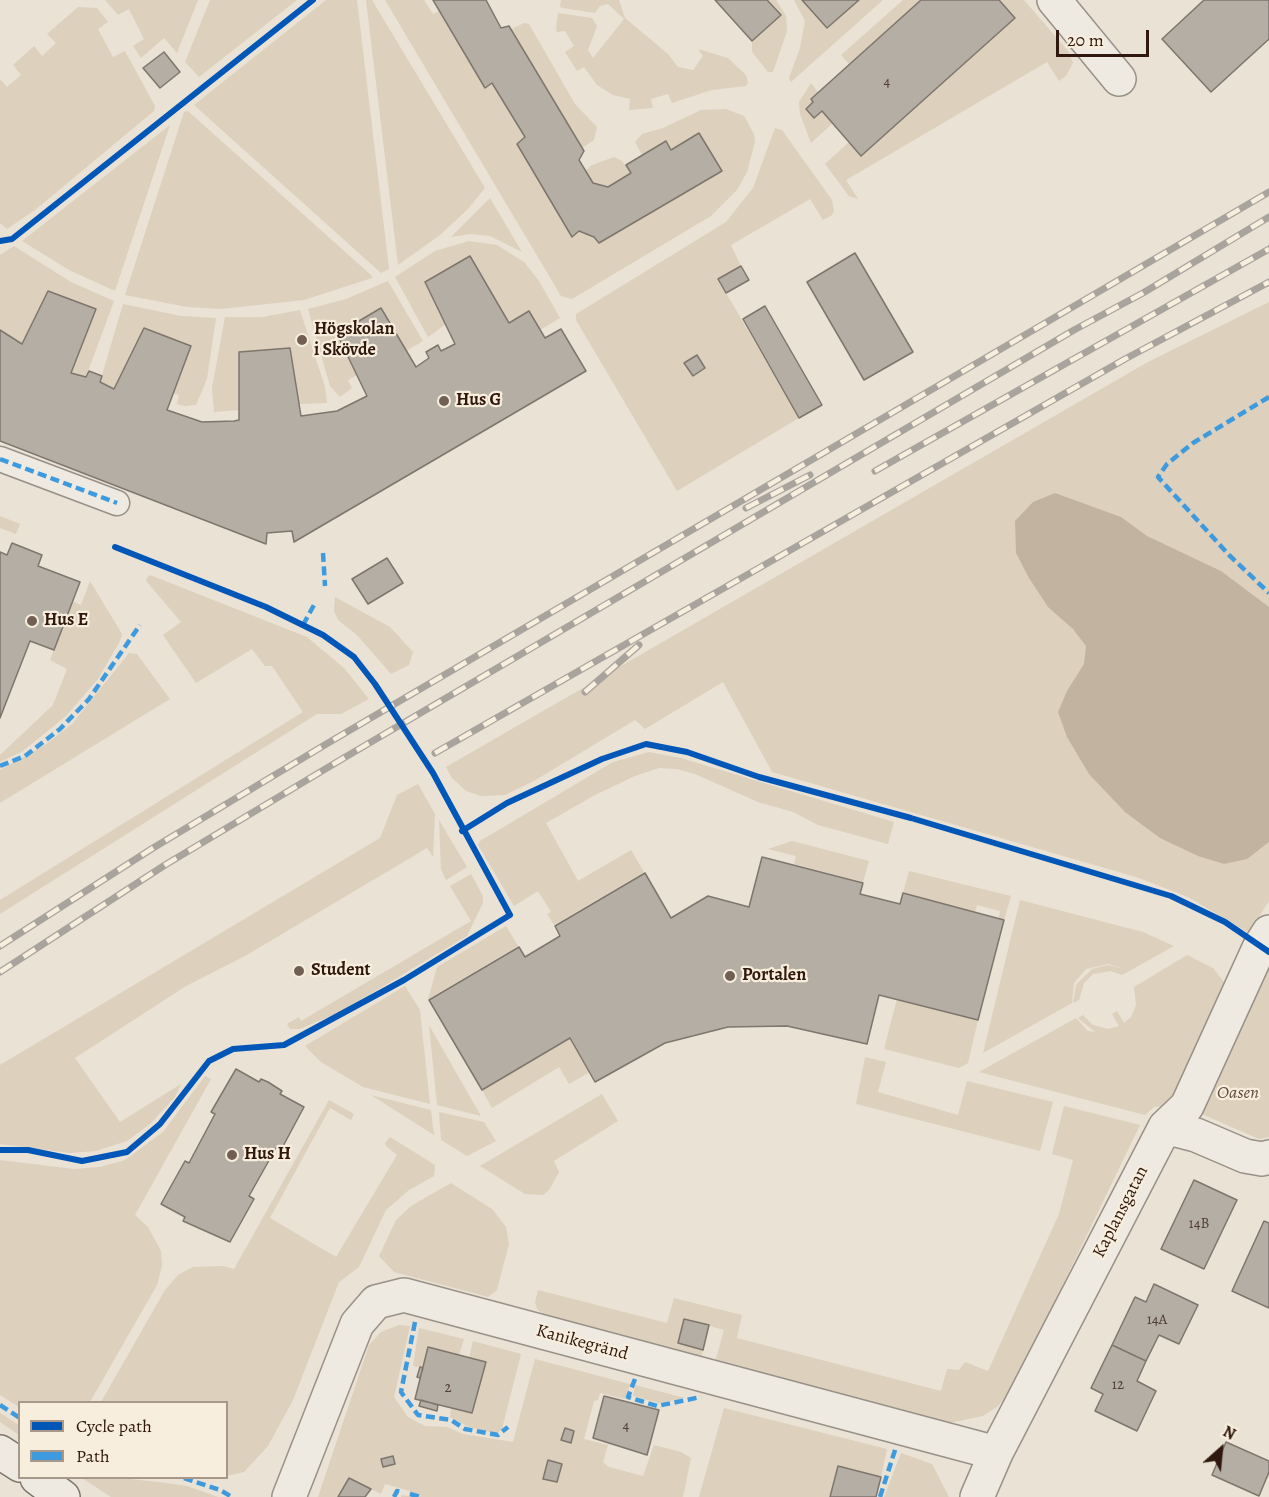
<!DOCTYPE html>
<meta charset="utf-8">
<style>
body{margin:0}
#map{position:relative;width:1269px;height:1497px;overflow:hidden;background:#eae2d4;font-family:Alegreya,serif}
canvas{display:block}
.legend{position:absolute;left:18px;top:1401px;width:210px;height:78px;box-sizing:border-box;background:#f7eedd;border:2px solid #a7988a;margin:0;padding:8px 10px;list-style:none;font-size:18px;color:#30180e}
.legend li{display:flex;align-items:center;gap:12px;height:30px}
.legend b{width:30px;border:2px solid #a7988a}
.north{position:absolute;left:1191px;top:1419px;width:60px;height:60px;-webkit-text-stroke:4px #f7eedd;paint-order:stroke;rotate:27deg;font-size:16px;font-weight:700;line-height:24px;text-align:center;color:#30180e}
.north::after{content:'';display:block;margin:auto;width:21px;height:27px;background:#30180e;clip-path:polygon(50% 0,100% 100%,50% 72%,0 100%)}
.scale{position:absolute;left:1056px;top:30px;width:93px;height:27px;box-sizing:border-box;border:3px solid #30180e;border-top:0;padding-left:8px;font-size:18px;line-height:21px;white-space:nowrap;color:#30180e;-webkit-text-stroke:4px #f7eedd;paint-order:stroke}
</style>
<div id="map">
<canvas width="1269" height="1497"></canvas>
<ul class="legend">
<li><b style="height:8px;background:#0057b8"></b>Cycle path</li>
<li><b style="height:8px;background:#3e9ade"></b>Path</li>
</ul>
<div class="north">N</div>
<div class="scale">20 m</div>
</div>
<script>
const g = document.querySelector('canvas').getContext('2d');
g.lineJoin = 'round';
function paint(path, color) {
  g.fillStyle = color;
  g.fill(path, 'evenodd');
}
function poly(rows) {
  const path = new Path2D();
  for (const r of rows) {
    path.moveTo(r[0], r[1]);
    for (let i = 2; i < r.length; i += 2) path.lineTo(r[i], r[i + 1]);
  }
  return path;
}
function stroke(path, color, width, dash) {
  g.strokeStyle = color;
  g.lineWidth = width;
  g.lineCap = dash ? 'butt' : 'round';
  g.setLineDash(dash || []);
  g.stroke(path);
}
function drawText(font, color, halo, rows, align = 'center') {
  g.font = font + ' Alegreya,serif';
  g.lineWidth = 4.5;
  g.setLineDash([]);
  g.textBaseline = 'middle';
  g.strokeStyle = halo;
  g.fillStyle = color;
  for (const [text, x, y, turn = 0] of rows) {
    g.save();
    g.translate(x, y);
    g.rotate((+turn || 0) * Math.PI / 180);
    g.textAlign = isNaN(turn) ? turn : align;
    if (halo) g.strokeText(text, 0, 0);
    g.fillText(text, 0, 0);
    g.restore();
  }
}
paint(poly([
 [105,0,198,0,177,53,164,38,141,58,133,46,144,39,129,9,118,15],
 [210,0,297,0,199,77,185,62],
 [326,0,357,0,389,269,381,273,194,105],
 [366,0,372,0,485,188,468,209,440,235,398,265],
 [385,0,424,0,433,14,439,11,485,88,492,83,525,137,517,144,572,237,579,231,594,237,599,243,721,171,699,133,671,150,665,141,642,155,635,142,642,134,663,128,701,110,726,109,744,116,754,134,755,142,747,172,737,190,711,216,572,299,561,296],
 [561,0,619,0,625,18,668,54,678,67,693,70,703,56,698,49,728,58,746,75,748,83,746,86,712,90,672,103,668,94,651,99,653,108,629,110,630,99,613,95,597,85,584,67,577,71,565,52,574,46,565,31,557,32,556,29,558,13,592,18,597,26,588,50,593,58,624,19,608,4,600,6,595,13,563,8,560,7],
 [767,0,776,0,786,16,787,31,773,72,768,72,752,52,752,41,781,15],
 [794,0,883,0,791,82,789,78,800,48,805,21],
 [903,0,921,0,849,64,841,55],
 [999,0,1024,0,1068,51,1073,63,1066,76,1059,81,1047,62,846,180,858,199,849,196,825,164,849,142,861,155,1015,18],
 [78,7,97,8,108,22,98,29,113,57,125,51,155,106,154,111,35,210,7,229,0,223,0,79,7,87,21,75,13,65,34,46,42,56,56,43,47,34],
 [524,23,529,24,575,104,597,127,594,140,582,148,512,29],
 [811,83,818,92,811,99,813,102,806,109,814,118,822,111,833,123,811,143,800,114,799,102],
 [188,111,372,276,372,278,304,300,221,309,187,307,125,295,184,112],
 [170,125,115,291,69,270,22,241],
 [775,128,782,130,832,200,834,211,832,215,823,220,810,199,731,245,741,266,718,279,799,418,677,491,576,320,576,314,726,222,753,188],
 [614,157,622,161,631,173,608,187,593,183,585,171,592,165],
 [490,198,522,252,490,236,470,234,451,237],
 [469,241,497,245,524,262,539,281,560,318,540,330,529,312,509,323,446,324,428,337,395,277,435,251],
 [14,246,71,282,114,301,86,377,71,373,96,309,48,291,22,344,0,330,0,255],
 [388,281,423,341,406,351,381,308,337,334,357,375,348,380,352,388,340,397,330,386,308,309,346,299],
 [1269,302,1269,901,1249,933,1188,897,1136,877,772,772,723,682,645,729,635,720,534,781,505,795,481,796,466,791,452,778,446,767,1148,362],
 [123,304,181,316,216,318,207,379,196,405,185,406,177,404,179,395,173,393,191,346,144,328,114,389,100,382],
 [300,310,325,387,327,403,299,404,290,348,239,352,239,410,214,412,212,388,225,317,263,317],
 [0,516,20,524,16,534,0,528],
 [150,575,307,637,344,668,369,699,341,714,317,714,0,914,0,900,303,712,272,666,265,666,252,649,196,683,163,635,181,622,147,582,146,579],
 [90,581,122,634,120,641,98,679,66,716,23,751,0,762,0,755,53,705,67,669,50,660,72,601,81,605],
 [335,597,390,627,413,652,409,665,391,674,357,635,338,620,334,611],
 [129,653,137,654,170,699,0,803,0,770,45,745,72,724],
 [649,752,681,758,894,822,888,844,818,825,793,812,758,802,695,774,677,769,659,768,635,776,595,795,546,823,578,881,631,850,644,872,554,925,547,914,551,912,538,891,514,906,478,845,480,841,613,762],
 [418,784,435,814,433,857,427,848,245,956,186,986,75,1058,120,1122,181,1084,175,1097,151,1123,127,1141,96,1151,70,1153,0,1144,0,1065,380,838,397,795],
 [439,820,467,867,446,880,441,869],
 [792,841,869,861,863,882,794,864,796,856,768,849],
 [909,871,1011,896,1004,920,999,918,1000,911,977,905,975,912,903,893],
 [471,874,483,896,483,903,467,936,340,1012,300,1029,290,1029,287,1024,299,1017,301,1021,471,921,450,886],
 [1020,900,1143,932,1174,946,1122,975,1111,971,1093,974,1084,983,1079,1000,1073,1003,1076,985,1092,969,1108,965,1125,969,1108,964,1086,969,1074,983,1072,1003,983,1053],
 [506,926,518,946,428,999,437,967],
 [1187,955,1213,968,1224,982,1230,1001,1179,1105,1154,1107,1145,1115,979,1072,1076,1018,1088,1031,1095,1032,1078,1018,1083,1015,1093,1025,1108,1029,1119,1026,1112,1014,1117,1011,1124,1023,1131,1017,1136,1005,1134,987],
 [1269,966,1269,1137,1259,1139,1195,1111],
 [405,986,420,1010,430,1104,363,1087,321,1062,305,1046],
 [897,999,978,1020,968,1063,959,1068,884,1049],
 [429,1025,481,1116,437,1105],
 [570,1038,590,1072,569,1084,559,1067,492,1108,482,1090],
 [865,1057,886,1062,878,1092,958,1115,967,1081,1053,1102,1040,1151,856,1104],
 [205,1076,211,1079,135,1215,148,1227,161,1251,162,1266,157,1285,90,1402,20,1402,19,1407,0,1395,0,1160,74,1169,100,1167,125,1160,163,1132],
 [602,1094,618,1121,554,1161,559,1172,549,1190,543,1195,525,1194,480,1166],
 [371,1095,431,1110,434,1135],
 [329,1100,354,1114,351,1120,330,1108,270,1218,336,1257,397,1155,386,1146,385,1143,390,1137,435,1165,434,1176,409,1190,386,1210,359,1267,339,1282,293,1400,268,1446,244,1472,227,1476,226,1402,101,1402,165,1290,178,1275,193,1267,223,1266,234,1269],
 [1064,1106,1140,1125,1013,1388,998,1406,983,1416,949,1423,715,1362,724,1330,685,1319,703,1350,701,1357,545,1316,537,1309,535,1302,538,1290,667,1323,674,1298,742,1315,737,1338,941,1391,947,1369,959,1370,965,1362,988,1371,1059,1214,1073,1160,1052,1154],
 [439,1112,484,1122,496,1141,467,1156,441,1140],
 [451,1183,492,1209,506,1227,509,1244,497,1290,488,1297,394,1272,379,1256,396,1220,411,1206],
 [399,1325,410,1326,394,1397,408,1417,425,1426,447,1427,463,1434,513,1442,535,1359,630,1384,625,1399,600,1393,598,1400,594,1401,584,1439,608,1445,603,1462,609,1467,643,1476,654,1445,681,1452,691,1458,683,1497,401,1497,401,1495,409,1496,410,1491,385,1484,381,1494,349,1478,338,1497,318,1497,369,1345,381,1332],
 [419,1328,464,1339,459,1355,428,1347,423,1368,413,1366],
 [473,1341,521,1354,502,1429,496,1434,469,1427,450,1417,451,1408,472,1413,486,1362,469,1358],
 [635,1385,685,1398,659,1403,633,1396],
 [724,1408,887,1449,881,1477,838,1466,830,1497,699,1497],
 [0,1413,19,1425,19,1435,0,1422],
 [901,1453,932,1464,949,1497,884,1497],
 [82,1478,122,1478,166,1483,187,1486,218,1497,111,1497]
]), '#ddd0bd');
paint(poly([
 [1055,493,1121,517,1147,536,1221,571,1269,607,1269,842,1247,859,1224,864,1198,856,1160,838,1125,812,1089,774,1067,737,1058,712,1067,691,1084,664,1086,646,1073,629,1048,607,1029,578,1016,553,1015,521,1033,502]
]), '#c2b3a1');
const building = poly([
 [433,0,486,0,501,28,509,26,584,151,579,160,593,183,608,187,631,173,626,165,666,141,671,150,699,133,722,171,599,243,594,237,579,231,572,237,517,144,525,137,492,83,485,88,433,0],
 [715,0,767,0,781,15,752,41,715,0],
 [802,0,859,0,827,28,802,0],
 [921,0,999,0,1015,18,861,156,822,111,814,118,806,109,813,102,811,99,921,0],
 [1204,0,1269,0,1269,39,1211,92,1162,39,1204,0],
 [164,52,180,72,160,88,143,68,164,52],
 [855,253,913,352,864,380,807,282,855,253],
 [470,256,509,323,529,311,545,338,561,329,586,371,294,542,292,531,267,533,266,544,0,441,0,330,22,344,48,291,96,309,71,373,86,377,89,371,102,376,100,382,114,389,144,328,191,346,167,410,202,422,234,421,239,420,239,352,290,348,301,416,337,411,367,396,337,334,381,308,416,367,429,358,426,352,438,345,441,351,455,344,425,282,470,256],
 [741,266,749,280,726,293,718,279,741,266],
 [765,306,822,405,799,418,743,319,765,306],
 [697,355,705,368,693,376,684,363,697,355],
 [12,543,42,555,38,566,80,582,54,650,30,641,0,718,0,552,7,555,12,543],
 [387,558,403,583,368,604,352,579,387,558],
 [762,857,863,883,860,894,900,904,903,893,1004,920,978,1020,879,995,867,1044,787,1026,728,1027,665,1043,595,1082,570,1038,482,1090,429,1000,519,947,525,957,560,936,555,926,645,873,671,918,708,896,749,907,762,857],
 [236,1069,259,1082,261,1079,268,1082,282,1091,280,1094,304,1107,281,1150,276,1148,249,1196,254,1199,230,1242,183,1221,185,1217,161,1204,185,1161,189,1163,215,1114,211,1112,236,1069],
 [1194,1180,1237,1200,1204,1269,1161,1249,1194,1180],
 [1264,1221,1269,1223,1269,1308,1232,1291,1264,1221],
 [1154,1284,1198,1305,1179,1344,1159,1335,1146,1361,1112,1345,1135,1297,1146,1302,1154,1284],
 [684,1319,709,1325,703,1350,678,1343,684,1319],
 [1112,1345,1146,1361,1137,1381,1156,1391,1137,1431,1095,1411,1103,1394,1091,1388,1112,1345],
 [428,1347,486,1362,472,1413,415,1399,428,1347],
 [420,1367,423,1368,420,1378,417,1377,420,1367],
 [604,1396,659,1410,647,1455,593,1438,604,1396],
 [421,1400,438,1405,437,1411,419,1406,421,1400],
 [565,1428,574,1431,571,1443,561,1440,565,1428],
 [1226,1442,1269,1461,1269,1472,1259,1496,1212,1475,1226,1442],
 [393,1456,395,1464,383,1467,381,1459,393,1456],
 [548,1460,562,1464,557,1482,543,1479,548,1460],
 [838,1466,881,1477,876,1497,830,1497,838,1466],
 [349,1478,371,1489,365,1497,338,1497,349,1478]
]);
paint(building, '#b5aea4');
stroke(building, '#7e766d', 1.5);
const pedestrian = poly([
 [0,459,117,503]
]);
const minor = poly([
 [1054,0,1119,79],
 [1165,1127,1196,1135,1245,1156,1262,1159,1269,1157],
 [289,1497,357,1324,376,1302,404,1295,996,1453],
 [977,1497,996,1453,1165,1127,1187,1106,1260,946,1269,932]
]);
const secondary = poly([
 [0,1452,20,1465],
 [37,1478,63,1497]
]);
stroke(pedestrian, '#989188', 27);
stroke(minor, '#989188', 36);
stroke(secondary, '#7e766d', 36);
stroke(pedestrian, '#eeeae2', 24);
stroke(minor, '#eeeae2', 33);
stroke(secondary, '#eeeae2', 33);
const rail = poly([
 [875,471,1269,249],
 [746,508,810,475],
 [585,692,639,645],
 [435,753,1125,359,1269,282],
 [0,946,153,848,328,743,1269,192],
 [0,972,165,865,342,759,1074,330,1143,293,1269,217]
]);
stroke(rail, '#a9a39d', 7);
stroke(rail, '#f7eedd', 4.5, [14]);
stroke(poly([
 [1269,397,1193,443,1167,464,1158,477,1229,555,1269,593],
 [0,459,117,503],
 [323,553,325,586],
 [303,625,314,605],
 [0,766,25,756,60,729,89,699,140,625],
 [415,1322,401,1392,418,1415,451,1420,465,1429,498,1435,508,1427],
 [635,1379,628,1397,657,1406,701,1397],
 [0,1405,20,1418],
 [184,1478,220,1490,232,1497],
 [410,1494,421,1497],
 [394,1497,397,1491,402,1492],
 [880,1497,896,1447]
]), '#3e9ade', 4.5, [9, 4.5]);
stroke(poly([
 [0,241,12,239,313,0],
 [462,831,507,803,602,759,646,744,687,752,759,777,911,818,1171,896,1225,922,1269,952],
 [0,1150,28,1150,82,1161,127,1152,160,1124,209,1061,233,1049,284,1045,404,980,510,915,433,773,375,684,354,657,323,635,266,607,115,547]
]), '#0057b8', 6);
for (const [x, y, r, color] of [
 [302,340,6,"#715f53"],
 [444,401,6,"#715f53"],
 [32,621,6,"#715f53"],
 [299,971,6,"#715f53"],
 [730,976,6,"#715f53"],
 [232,1155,6,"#715f53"]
]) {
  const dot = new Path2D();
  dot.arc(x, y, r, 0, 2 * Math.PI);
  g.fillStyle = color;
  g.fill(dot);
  stroke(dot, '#f7eedd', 2);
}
drawText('15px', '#513e34', null, [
 ["4",887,82],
 ["14B",1199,1224],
 ["14A",1157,1320],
 ["12",1118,1385],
 ["2",448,1388],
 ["4",626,1426]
]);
drawText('bold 18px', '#30180e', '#f7eedd', [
 ["Högskolan",314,330],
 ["i Skövde",314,351],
 ["Hus G",456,401],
 ["Hus E",44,621],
 ["Student",311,971],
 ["Portalen",742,976],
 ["Hus H",244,1155]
], 'left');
drawText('italic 18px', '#614b3d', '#f7eedd', [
 ["Oasen",1238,1094]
]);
drawText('18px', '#30180e', '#f7eedd', [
 ["Kaplansgatan",1121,1212,-63],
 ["Kanikegränd",582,1343,15]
]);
</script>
